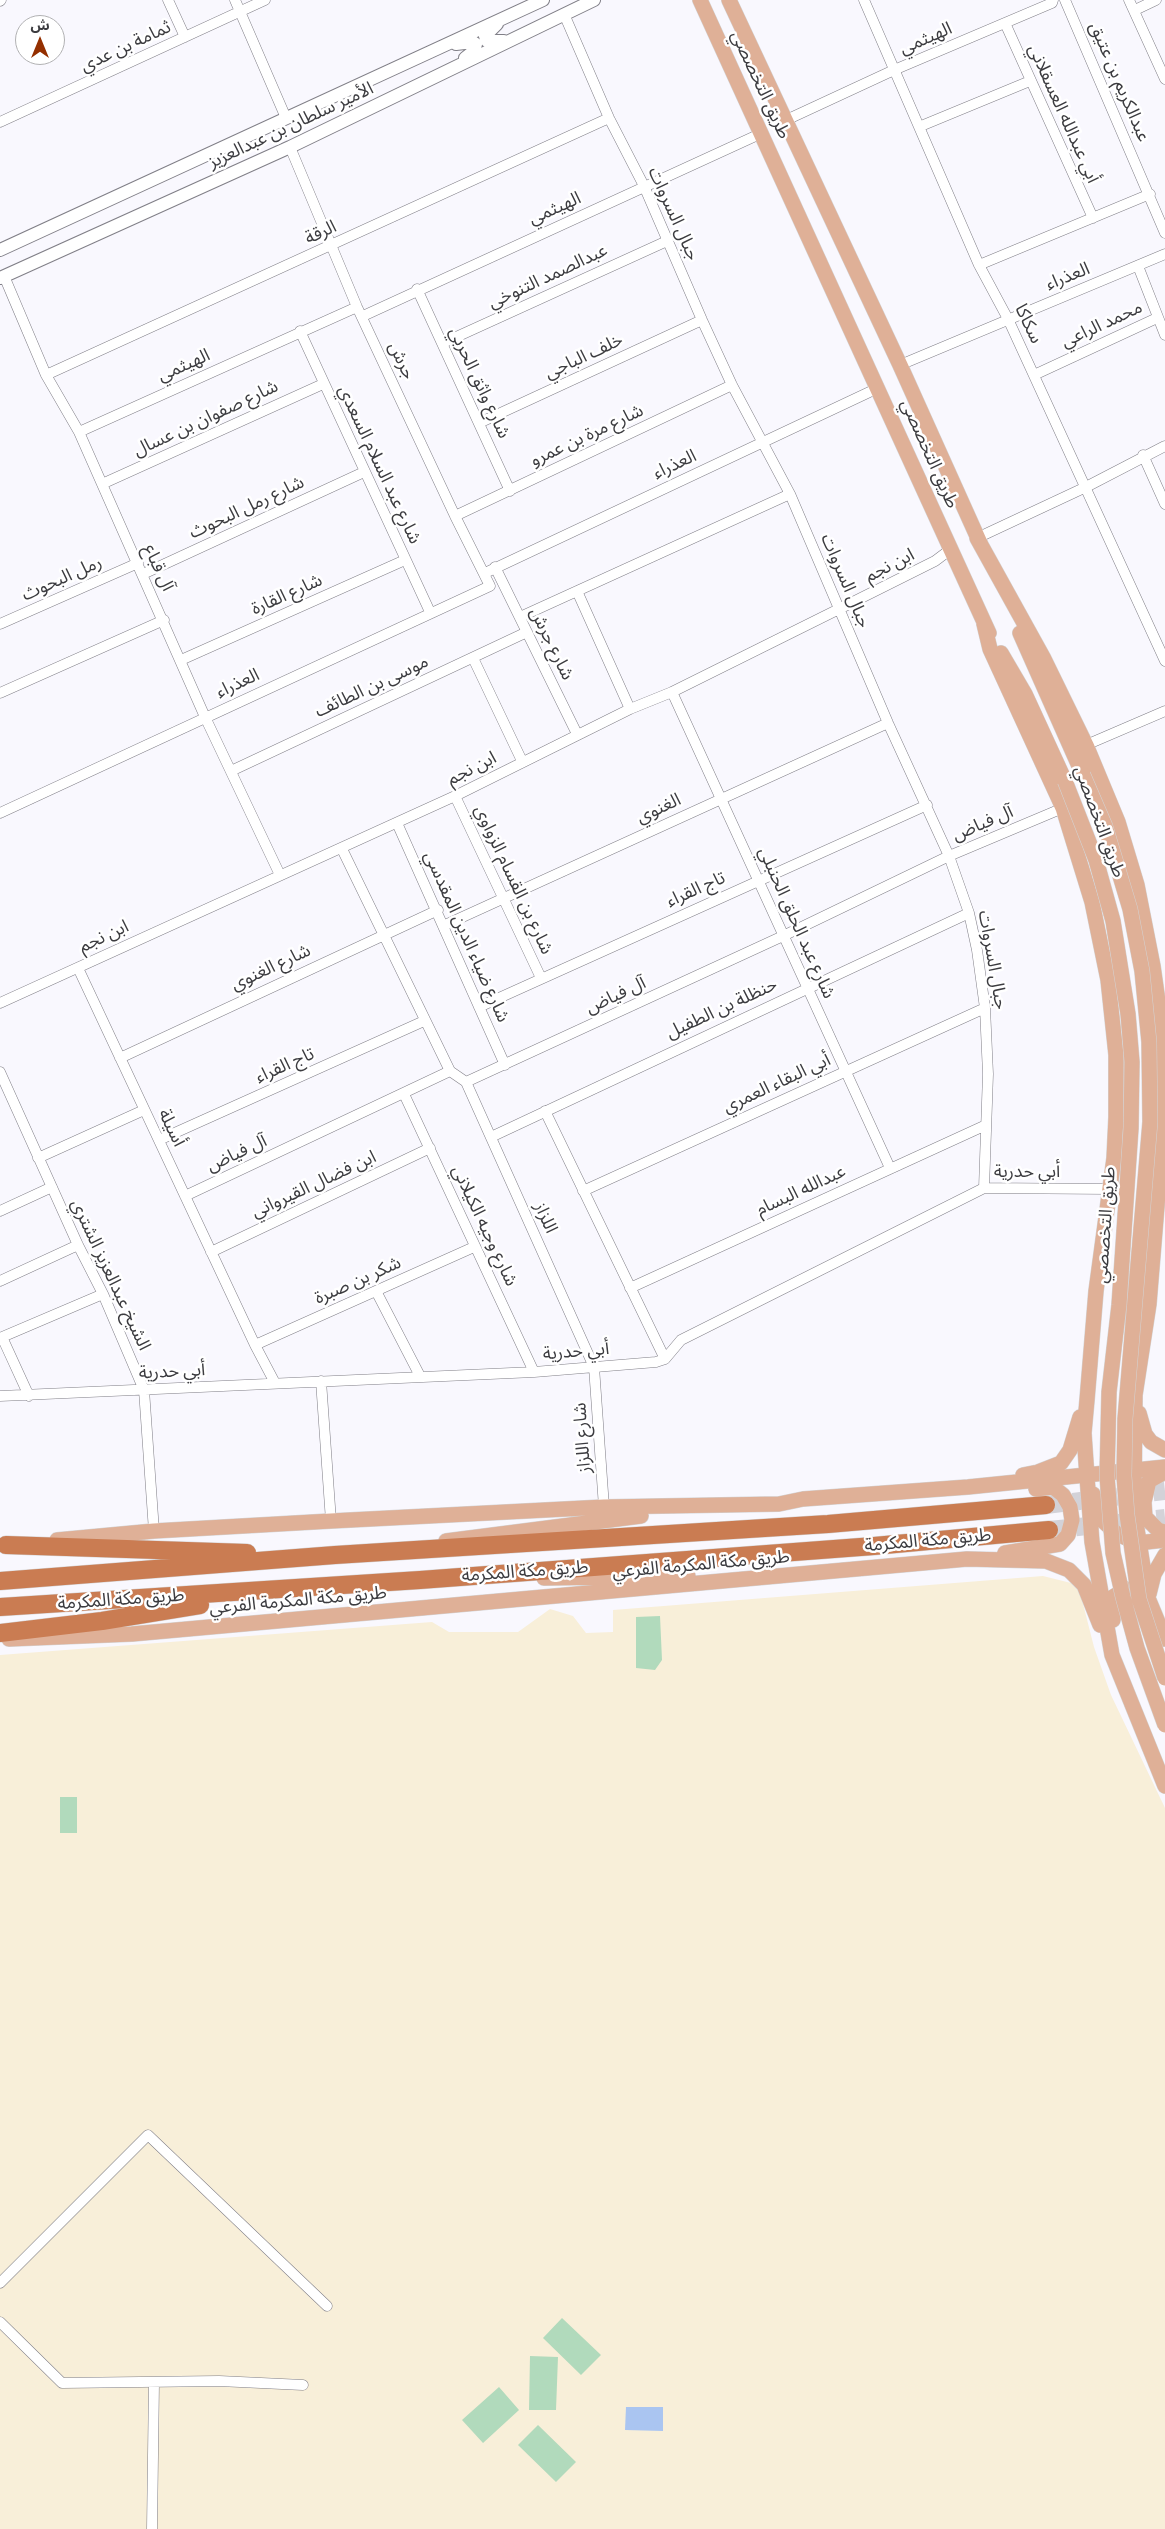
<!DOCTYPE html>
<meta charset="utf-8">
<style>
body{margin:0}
#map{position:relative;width:1165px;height:2529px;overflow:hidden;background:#f9f8fe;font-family:Signika,"Noto Sans Arabic",sans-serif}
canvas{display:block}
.north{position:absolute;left:15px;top:15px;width:50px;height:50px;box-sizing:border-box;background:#fff;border:1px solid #b1b1b3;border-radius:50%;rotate:0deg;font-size:14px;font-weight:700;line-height:20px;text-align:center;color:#3c3c40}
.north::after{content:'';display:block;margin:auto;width:18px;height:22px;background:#942f00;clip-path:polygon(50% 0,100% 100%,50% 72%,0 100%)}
</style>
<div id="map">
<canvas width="1165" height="2529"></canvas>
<div class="north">ش</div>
</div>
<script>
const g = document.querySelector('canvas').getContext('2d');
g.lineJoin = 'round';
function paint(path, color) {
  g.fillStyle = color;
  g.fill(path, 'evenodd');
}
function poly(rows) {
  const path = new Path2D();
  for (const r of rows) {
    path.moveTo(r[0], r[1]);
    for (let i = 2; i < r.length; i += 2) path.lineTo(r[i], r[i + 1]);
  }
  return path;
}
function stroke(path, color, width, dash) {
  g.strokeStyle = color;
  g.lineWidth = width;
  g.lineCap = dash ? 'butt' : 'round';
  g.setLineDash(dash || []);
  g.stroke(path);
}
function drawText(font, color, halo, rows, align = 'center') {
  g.font = font + ' Signika,"Noto Sans Arabic",sans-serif';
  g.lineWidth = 5;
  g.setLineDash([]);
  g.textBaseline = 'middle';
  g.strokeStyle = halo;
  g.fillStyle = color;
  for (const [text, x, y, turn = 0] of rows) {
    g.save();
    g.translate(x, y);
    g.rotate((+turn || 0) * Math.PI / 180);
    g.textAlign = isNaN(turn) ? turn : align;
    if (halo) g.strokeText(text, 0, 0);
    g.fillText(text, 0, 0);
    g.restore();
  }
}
paint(poly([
 [1043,1576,1071,1583,1080,1592,1094,1647,1111,1695,1165,1808,1165,2529,0,2529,0,1655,432,1622,449,1632,518,1632,550,1609,573,1616,586,1633,613,1632,613,1610]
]), '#f8efd9');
paint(poly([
 [660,1616,662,1660,655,1670,636,1668,636,1617],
 [60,1797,77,1797,77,1833,60,1833],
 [562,2318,601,2355,581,2375,543,2338],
 [530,2356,558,2357,556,2410,529,2410],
 [499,2387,519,2410,483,2443,462,2420],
 [538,2425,576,2462,556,2482,518,2445]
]), '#b1dabc');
paint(poly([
 [626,2407,663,2407,663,2431,625,2430]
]), '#aac5f1');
stroke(poly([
 [1046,1505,1165,1491],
 [1049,1530,1165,1518]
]), '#d3d2d8', 18, [18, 9]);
const minor = poly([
 [168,0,185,37],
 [235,0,286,118],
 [864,0,979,265,1008,319,1165,661],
 [1065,0,1165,233],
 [1129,0,1165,79],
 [0,1,1,0],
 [1135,10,1156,0],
 [564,14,609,118,644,186,702,320,732,385,790,494,888,723,949,856,969,913,977,950,985,1008,988,1074,984,1188],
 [1005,23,1093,218],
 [784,121,894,70,1052,3,1053,0],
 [0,122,265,0],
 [921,126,1030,81],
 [979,265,1150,194],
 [1138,266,1165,335],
 [4,276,46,375,79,432,205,717,280,875],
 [417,289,510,491],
 [363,316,762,133],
 [300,331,430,612],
 [443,343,667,241],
 [900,365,1165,254],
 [46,375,609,118],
 [1034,375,1157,318],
 [479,423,702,320],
 [79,432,357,307],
 [1143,455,1165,504],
 [102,484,323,384],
 [455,516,732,385],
 [977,538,1086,487,1165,446],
 [495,567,577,734],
 [485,573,878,388],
 [143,574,364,472],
 [577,591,630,709],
 [520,617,790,494],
 [0,624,138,563],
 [473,658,522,761],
 [181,660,405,560],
 [672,692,890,1168],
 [0,693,164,620],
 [1086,745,1165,711],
 [231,771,527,632],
 [455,796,541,978],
 [0,813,490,586,455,516,357,307,290,147],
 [397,823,505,1065],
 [342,849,450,1071,466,1082,783,936,949,856,1063,808],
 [445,925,888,723],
 [78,968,255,1345,275,1383],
 [0,1003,455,796,630,709,672,692,839,609,935,561,951,549],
 [479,1007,927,805],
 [120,1058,438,910],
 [0,1072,78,1245,103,1294,144,1390,154,1531],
 [466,1082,594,1367,604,1507],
 [404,1094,534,1372],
 [545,1111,665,1359],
 [491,1137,969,913],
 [159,1140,424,1021],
 [38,1158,144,1110],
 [583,1191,985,1008],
 [185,1196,450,1071],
 [0,1211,52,1187],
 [211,1252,430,1148],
 [0,1281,78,1245],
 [630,1288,986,1125],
 [376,1291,420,1376],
 [2,1337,29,1396],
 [0,1338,103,1294],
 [255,1345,474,1247],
 [321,1381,331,1521],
 [0,1396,534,1372,656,1362,665,1359,681,1340,984,1188,1110,1189],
 [0,2283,148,2135,327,2306],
 [0,2322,62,2383,219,2381,303,2385],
 [152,2529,154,2382]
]);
const tertiary = poly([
 [497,24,485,36,487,41,504,41],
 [456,44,473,42,476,44,474,51,465,58],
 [0,250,543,0],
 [0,278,290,147,594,0]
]);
const primary = poly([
 [700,0,989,633],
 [729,0,900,365,981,545],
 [977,538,1044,659,1086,745,1118,822,1137,885,1153,966,1162,1029,1163,1133,1149,1304,1135,1395,1134,1510,1148,1598,1165,1639],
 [984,624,990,649,1063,808,1092,902,1108,980,1116,1055,1116,1117,1114,1158,1096,1291,1087,1400,1084,1433,1087,1477,1092,1542,1112,1655,1165,1786],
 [1020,633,1083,775],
 [1001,653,1025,694,1065,781],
 [1139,1413,1145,1434,1151,1442,1165,1450],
 [1165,1472,1149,1481,1144,1502,1145,1517,1158,1530,1165,1532],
 [1023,1475,1038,1472,1061,1463,1070,1450,1080,1417],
 [1093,1494,1103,1521,1117,1534,1138,1543,1165,1540],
 [57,1540,154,1531,331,1521,604,1507,779,1504,803,1499,968,1487,1165,1467],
 [446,1541,641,1516],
 [1005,1553,1060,1544,1068,1535,1072,1520,1070,1507,1063,1495,1053,1487,1036,1489],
 [544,1578,688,1576],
 [1149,1594,1154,1574,1165,1555],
 [1113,1620,1113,1597,1126,1589,1134,1590],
 [9,1639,132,1634,967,1559,1046,1561,1069,1570,1084,1585,1100,1625]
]);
const motorway = poly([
 [6,1545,247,1553],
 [0,1581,335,1555,828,1524,1046,1505],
 [0,1607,420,1580,874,1546,1049,1530],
 [0,1633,102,1621,200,1605]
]);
stroke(minor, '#807f87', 11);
stroke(tertiary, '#807f87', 14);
stroke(primary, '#d4d4d5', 16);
stroke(motorway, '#d4d4d5', 19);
stroke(minor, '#fff', 10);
stroke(tertiary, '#fff', 12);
stroke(primary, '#dfb097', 15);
stroke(motorway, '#ca7c52', 18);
const primaryBridge = poly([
 [1083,775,1105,826,1130,909,1142,971,1149,1042,1150,1122,1125,1419,1124,1476,1127,1515,1139,1599,1165,1678],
 [1065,781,1096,860,1113,921,1128,1014,1132,1062,1131,1128,1119,1305,1109,1392,1107,1476,1113,1553,1123,1597,1137,1648,1165,1725]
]);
stroke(primaryBridge, '#d4d4d5', 16, []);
stroke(primaryBridge, '#dfb097', 15);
drawText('18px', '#3c3c40', '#fff', [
 ["الهيثمي",926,39,-23],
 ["ثمامة بن عدي",126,47,-25],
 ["عبدالكريم بن عتيق",1119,82,67],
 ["طريق التخصصي",760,85,65],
 ["أبي عبدالله العسقلاني",1063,114,66],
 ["الأمير سلطان بن عبدالعزيز",291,126,-25],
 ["الهيثمي",555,209,-24],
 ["جبال السروات",673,214,66],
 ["الرقة",321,233,-25],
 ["عبدالصمد التنوخي",548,277,-25],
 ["العذراء",1068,277,-22],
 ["سكاكا",1028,324,64],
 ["محمد الراعي",1102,325,-25],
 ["خلف الباجي",584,357,-25],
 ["جرش",401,361,65],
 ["الهيثمي",184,366,-24],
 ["شارع واثق الحربي",479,383,65],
 ["شارع صفوان بن عسال",206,419,-25],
 ["شارع مرة بن عمرو",587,436,-25],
 ["طريق التخصصي",929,454,66],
 ["شارع عبد السلام السعدي",379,465,65],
 ["العذراء",675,465,-25],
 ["شارع رمل البحوث",247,508,-25],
 ["ابن نجم",890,566,-27],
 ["آل قباع",158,568,65],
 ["رمل البحوث",62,579,-24],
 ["جبال السروات",845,581,67],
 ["شارع القارة",287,595,-24],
 ["شارع جرش",551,644,64],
 ["العذراء",238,684,-25],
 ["موسى بن الطائف",372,687,-25],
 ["ابن نجم",472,769,-27],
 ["الغنوي",659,809,-25],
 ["طريق التخصصي",1099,822,70],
 ["آل فياض",983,824,-23],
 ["شارع بن القسام الزواوي",513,880,65],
 ["تاج القراء",696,890,-24],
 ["شارع عبد الحلق الحنبلي",796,923,66],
 ["ابن نجم",104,937,-25],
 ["شارع ضياء الدين المقدسي",466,937,66],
 ["جبال السروات",992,960,80],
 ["شارع الغنوي",271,968,-25],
 ["آل فياض",616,996,-25],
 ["حنظلة بن الطفيل",722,1009,-25],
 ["تاج القراء",285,1066,-24],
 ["أبي البقاء العمري",777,1084,-25],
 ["أسيلة",171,1128,64],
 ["آل فياض",237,1154,-25],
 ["أبي حدرية",1027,1172],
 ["ابن فضال القيرواني",314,1185,-25],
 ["عبدالله البسام",801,1191,-25],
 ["اللزاز",545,1218,66],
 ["طريق التخصصي",1106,1225,-86],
 ["شارع وجيه الكيلاني",484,1226,65],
 ["الشيخ عبدالعزيز الشتري",110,1275,65],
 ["شكر بن صبرة",358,1281,-24],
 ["أبي حدرية",576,1352,-5],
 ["أبي حدرية",172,1372,-3],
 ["شارع اللزاز",583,1438,-94],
 ["طريق مكة المكرمة",928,1541,-5],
 ["طريق مكة المكرمة الفرعي",701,1565,-5],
 ["طريق مكة المكرمة",525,1572,-4],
 ["طريق مكة المكرمة",121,1600,-4],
 ["طريق مكة المكرمة الفرعي",298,1601,-5]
]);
</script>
